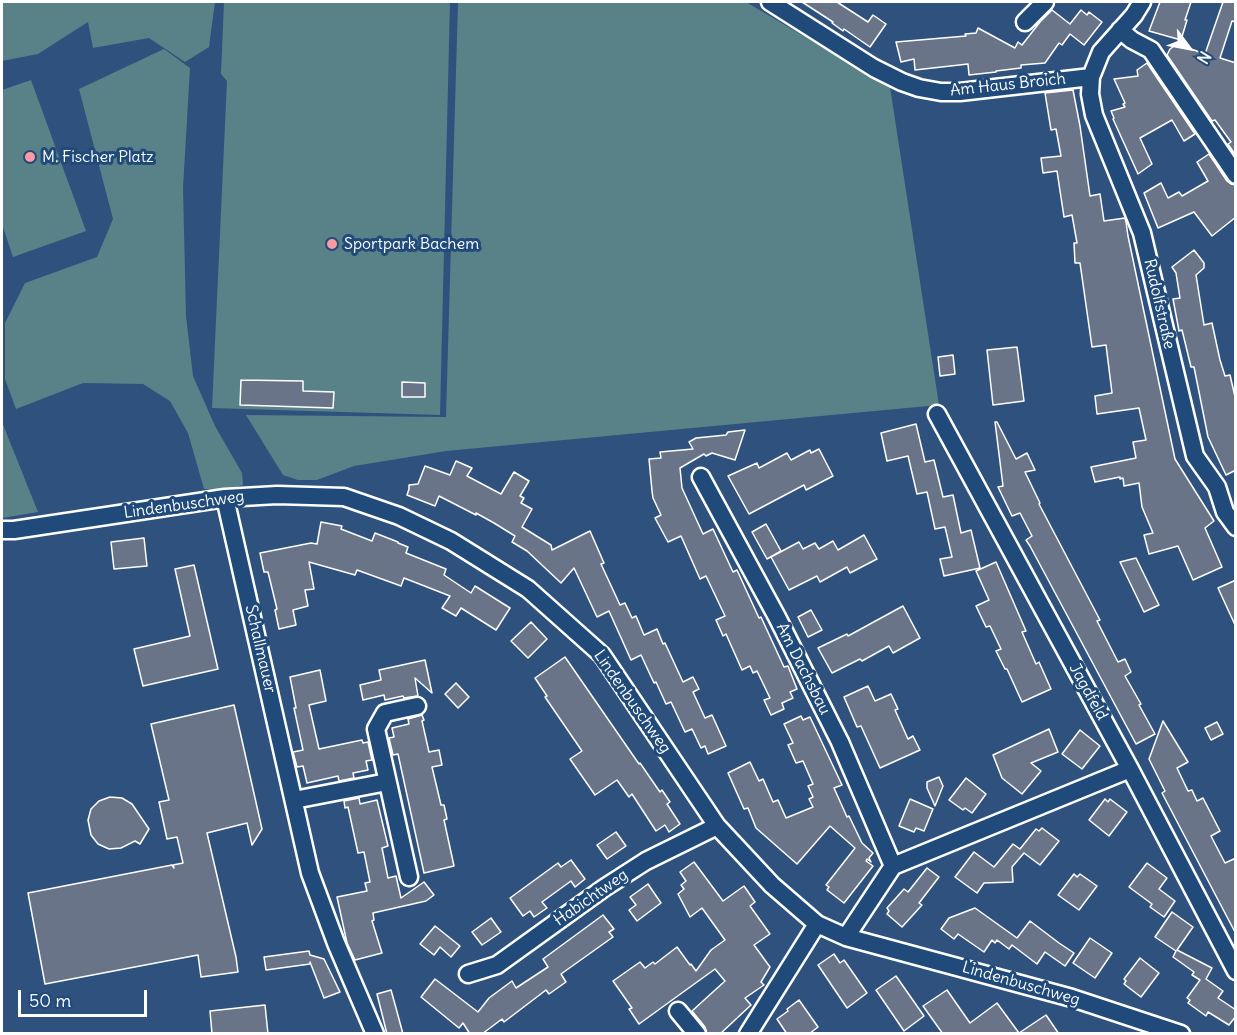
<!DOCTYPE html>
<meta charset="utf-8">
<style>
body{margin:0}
#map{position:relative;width:1237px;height:1035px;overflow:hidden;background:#2e527d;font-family:Delius,sans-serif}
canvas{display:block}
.frame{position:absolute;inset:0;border:3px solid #fff;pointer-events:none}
.north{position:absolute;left:1159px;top:18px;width:60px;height:60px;-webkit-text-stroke:4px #1f4a7a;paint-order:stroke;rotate:122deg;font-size:16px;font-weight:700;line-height:24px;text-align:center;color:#fff}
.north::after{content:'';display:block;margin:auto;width:21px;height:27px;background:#fff;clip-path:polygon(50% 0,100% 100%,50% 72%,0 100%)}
.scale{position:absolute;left:18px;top:990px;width:129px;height:27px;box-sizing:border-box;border:3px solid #fff;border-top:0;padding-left:8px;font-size:18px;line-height:21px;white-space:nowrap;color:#fff;-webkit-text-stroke:4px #1f4a7a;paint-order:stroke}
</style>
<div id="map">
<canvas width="1237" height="1035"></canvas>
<div class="frame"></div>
<div class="north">N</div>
<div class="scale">50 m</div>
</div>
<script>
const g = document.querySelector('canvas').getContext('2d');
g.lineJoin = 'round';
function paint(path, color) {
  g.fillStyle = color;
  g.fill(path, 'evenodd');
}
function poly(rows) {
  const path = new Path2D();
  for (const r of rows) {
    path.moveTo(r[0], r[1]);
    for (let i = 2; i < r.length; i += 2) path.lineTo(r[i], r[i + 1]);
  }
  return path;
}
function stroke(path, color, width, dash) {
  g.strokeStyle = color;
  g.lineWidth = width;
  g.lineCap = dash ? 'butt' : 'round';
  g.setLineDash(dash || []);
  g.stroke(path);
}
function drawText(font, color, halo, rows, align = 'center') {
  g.font = font + ' Delius,sans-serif';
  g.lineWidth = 6;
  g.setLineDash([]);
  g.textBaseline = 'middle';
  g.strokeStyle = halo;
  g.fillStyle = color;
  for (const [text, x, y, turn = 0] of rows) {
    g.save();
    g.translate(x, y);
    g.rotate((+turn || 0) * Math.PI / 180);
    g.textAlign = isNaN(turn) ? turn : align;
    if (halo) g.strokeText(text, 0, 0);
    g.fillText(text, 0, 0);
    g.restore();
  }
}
paint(poly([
 [2,2,215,2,209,47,185,62,149,38,93,48,88,22,38,54,2,61],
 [224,2,450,2,440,415,212,408,227,81,221,74],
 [458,2,746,2,890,87,939,405,446,451,354,466,317,480,298,480,283,475,246,415,446,417],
 [164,49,190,68,183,188,186,316,193,376,215,426,242,473,243,485,226,490,204,489,188,433,170,401,143,384,83,383,16,409,5,379,5,323,25,283,97,257,113,219,79,89],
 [31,80,86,231,13,257,2,224,2,90],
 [2,422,38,512,2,518]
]), '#598188');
const building = poly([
 [802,2,837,2,868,22,873,15,886,24,870,47,844,29,843,31,832,23,833,22,802,2],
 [1160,2,1191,2,1185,20,1187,20,1181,40,1149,31,1160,2],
 [1223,2,1236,2,1236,22,1232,21,1220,58,1236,63,1236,156,1228,144,1231,142,1215,120,1212,121,1167,55,1170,49,1177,44,1205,54,1223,2],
 [1052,10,1070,24,1081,10,1087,15,1089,12,1102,22,1084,45,1070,34,1062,45,1059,43,1045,63,1021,65,1021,68,996,71,996,72,969,75,968,64,915,70,914,59,901,62,896,42,966,36,965,34,976,33,978,28,1015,48,1018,42,1022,45,1040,22,1052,10],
 [1147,63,1195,134,1184,141,1172,120,1140,138,1152,164,1138,174,1113,119,1114,118,1111,111,1125,107,1123,104,1125,103,1114,79,1138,76,1137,70,1147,63],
 [1073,90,1080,126,1090,196,1100,194,1104,221,1125,218,1126,222,1128,236,1175,459,1214,521,1205,528,1222,567,1193,580,1178,546,1149,554,1144,535,1153,533,1142,507,1139,483,1124,486,1123,478,1120,479,1120,477,1095,482,1091,467,1136,458,1133,442,1146,440,1139,408,1097,414,1095,396,1112,393,1106,345,1092,347,1080,263,1075,263,1074,243,1077,243,1072,215,1064,217,1057,171,1043,173,1041,158,1061,156,1056,129,1051,130,1045,93,1073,90],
 [1209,154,1227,181,1231,184,1236,185,1236,217,1212,236,1194,212,1158,228,1144,193,1161,183,1168,198,1179,192,1182,196,1208,181,1197,162,1209,154],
 [1194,250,1204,263,1204,268,1196,275,1204,325,1212,323,1220,360,1225,376,1230,375,1236,401,1236,470,1226,475,1208,437,1194,367,1191,367,1182,330,1179,331,1173,299,1180,298,1176,273,1172,267,1194,250],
 [1017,347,1024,401,993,405,987,350,1017,347],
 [953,355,955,374,940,376,938,357,953,355],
 [241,380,303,381,303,391,334,392,333,408,240,405,241,380],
 [402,382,425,383,425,397,402,397,402,382],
 [995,422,997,422,1016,459,1027,453,1035,470,1025,472,1040,503,1039,504,1100,620,1097,621,1118,662,1125,659,1131,672,1125,676,1141,704,1139,705,1155,734,1136,744,1030,546,1026,540,1032,536,1020,513,1012,516,998,487,1003,486,995,422],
 [916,424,925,462,934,460,943,497,953,495,961,533,971,530,980,568,944,576,940,559,952,557,945,527,935,529,927,492,917,494,908,456,887,461,881,433,916,424],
 [745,430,735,460,712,453,706,456,704,454,680,468,682,488,703,534,713,529,733,572,737,570,759,618,761,617,784,667,788,666,797,689,790,692,793,698,782,703,784,709,771,715,764,700,770,698,757,671,753,673,750,666,742,670,726,634,723,636,716,620,725,616,706,576,700,579,681,536,668,542,655,518,661,515,653,498,652,491,649,459,661,458,660,452,693,449,689,442,696,438,726,435,728,432,745,430],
 [819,449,833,476,806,490,804,485,749,514,728,476,757,463,759,468,787,453,791,460,810,450,811,453,819,449],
 [456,461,472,468,467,476,501,494,514,472,529,481,520,496,524,498,521,503,532,509,522,527,551,545,552,550,590,531,604,563,601,564,620,605,625,603,632,618,636,616,644,635,657,629,663,644,665,643,683,682,693,677,699,689,693,692,705,718,712,715,726,746,708,754,705,746,701,748,692,729,685,732,671,702,666,704,656,682,654,683,641,655,631,660,609,611,597,617,574,568,561,583,527,551,512,542,515,536,494,523,476,513,476,515,439,496,435,506,407,495,409,489,409,485,418,484,425,466,450,475,456,461],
 [321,522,342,526,341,529,372,541,375,533,398,542,398,543,408,547,406,553,446,569,444,575,471,593,475,586,510,608,496,630,461,608,456,616,442,608,450,596,404,578,401,586,357,570,355,575,309,562,314,589,305,590,308,606,293,610,296,625,279,629,275,610,277,609,268,572,264,572,260,553,311,543,317,544,321,522],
 [766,524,781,551,767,559,752,532,766,524],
 [864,535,877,559,850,573,847,567,820,582,817,576,789,590,771,557,799,542,803,549,815,543,819,549,833,541,838,550,864,535],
 [144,538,147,566,114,569,111,542,144,538],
 [1136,558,1159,605,1144,612,1120,562,1136,558],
 [996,562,1026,631,1022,632,1036,664,1039,662,1051,689,1022,702,1007,669,1005,669,996,651,1001,649,990,626,986,627,976,606,989,600,976,571,996,562],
 [194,565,218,669,143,686,134,649,190,636,175,569,194,565],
 [1236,580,1236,627,1218,588,1236,580],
 [903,606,920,638,893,653,889,646,862,661,860,659,832,673,818,648,847,634,848,636,903,606],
 [811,610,822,630,808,637,798,617,811,610],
 [531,622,547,639,528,658,511,641,531,622],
 [565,657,639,764,640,763,660,792,662,790,670,802,667,804,680,824,669,832,665,825,656,831,632,794,629,797,617,780,595,795,570,759,582,751,545,697,547,696,535,678,565,657],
 [425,660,432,693,415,678,418,696,404,698,403,696,385,700,384,695,363,700,360,685,381,680,379,670,425,660],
 [320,670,326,701,309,705,319,749,362,740,363,743,368,742,372,760,366,761,368,770,353,773,354,778,339,781,338,776,307,783,303,766,297,767,293,752,303,750,294,708,296,708,290,677,320,670],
 [456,683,469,697,458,708,445,694,456,683],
 [868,686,875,701,891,694,898,709,895,710,908,739,913,736,920,750,880,768,861,726,857,727,844,697,868,686],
 [234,705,262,829,252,845,247,823,207,833,236,957,238,972,201,977,198,955,45,984,28,893,172,865,174,868,173,865,183,863,177,837,167,839,159,802,169,800,151,724,234,705],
 [422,715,424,720,422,721,429,752,439,750,442,765,432,767,441,805,444,805,447,819,444,820,454,866,424,873,398,754,393,755,389,738,394,737,392,728,409,724,408,719,422,715],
 [801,716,803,720,810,717,842,785,834,788,847,817,849,816,862,843,873,853,869,858,871,862,867,859,866,861,873,866,844,903,827,890,829,887,826,885,855,848,830,826,797,864,756,828,748,808,744,809,728,773,750,762,759,781,763,779,773,802,778,800,786,818,813,807,809,799,813,797,808,786,813,784,803,761,796,763,788,745,793,743,784,724,801,716],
 [1163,721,1188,762,1177,768,1188,791,1192,790,1197,801,1203,798,1220,831,1211,836,1225,863,1236,858,1236,934,1162,793,1165,791,1149,759,1163,721],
 [1217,722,1223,734,1211,740,1205,728,1217,722],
 [1049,729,1058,752,1031,763,1041,771,1022,794,1002,778,993,755,1049,729],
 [1080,730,1100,746,1082,769,1062,754,1080,730],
 [939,777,943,786,935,806,927,788,927,782,939,777],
 [966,778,986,794,972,813,965,808,963,810,949,800,966,778],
 [110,797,122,798,132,804,149,829,140,844,135,841,121,848,109,849,98,844,91,835,88,820,91,809,99,801,110,797],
 [359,798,360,804,377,800,388,846,382,848,388,878,396,876,401,898,424,882,434,895,426,901,373,913,374,920,372,921,382,953,355,960,347,943,337,897,367,891,365,883,370,882,364,852,358,853,348,807,345,808,344,801,359,798],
 [910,799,933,809,924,831,916,828,914,832,899,826,910,799],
 [1105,799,1108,802,1110,799,1127,812,1109,836,1089,820,1105,799],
 [1042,828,1059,841,1040,865,1024,853,1012,867,1013,882,984,883,977,893,955,877,974,852,994,867,1013,844,1020,849,1036,829,1039,831,1042,828],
 [616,832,626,846,607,859,597,845,616,832],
 [571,860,585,879,575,887,571,881,542,902,547,908,534,917,530,911,523,916,510,898,558,863,561,867,571,860],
 [694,862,723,901,744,886,755,902,750,906,770,934,754,945,770,967,761,982,764,985,745,998,751,1005,720,1034,707,1034,705,1027,692,1011,725,981,715,969,639,1024,629,1009,632,1008,613,981,640,962,645,968,653,962,655,964,677,947,690,965,691,964,696,971,711,950,725,940,702,908,690,917,678,894,684,889,681,885,686,881,680,872,694,862],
 [1147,863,1167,878,1159,889,1175,901,1164,917,1150,907,1152,904,1129,887,1147,863],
 [927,868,939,877,919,903,922,905,902,927,887,914,889,911,887,908,904,889,908,892,927,868],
 [1074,874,1077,877,1080,874,1097,886,1079,910,1058,895,1074,874],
 [648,884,661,903,637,921,629,910,636,905,630,897,648,884],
 [975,908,1017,938,1030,921,1059,943,1074,953,1065,966,1045,952,1037,964,1012,945,1009,949,997,940,995,943,992,940,984,952,958,934,954,939,941,929,949,918,975,908],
 [1172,912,1193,927,1177,950,1212,968,1206,979,1223,991,1218,998,1236,1010,1236,1016,1229,1025,1208,1012,1206,1016,1188,1003,1190,1000,1187,998,1200,980,1192,975,1194,972,1173,957,1176,951,1155,937,1172,912],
 [603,915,614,929,609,932,613,937,561,974,566,982,549,994,546,990,504,1022,502,1019,482,1034,470,1034,463,1023,459,1028,421,997,435,979,478,1012,489,998,512,981,516,988,548,967,543,959,603,915],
 [491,918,501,932,482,945,472,932,491,918],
 [435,926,460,946,451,957,440,947,434,955,420,944,435,926],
 [1090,938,1112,953,1095,978,1073,963,1090,938],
 [309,951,310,955,324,959,340,992,324,998,310,962,310,964,266,970,264,957,309,951],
 [834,954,840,963,844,960,867,993,847,1008,818,965,834,954],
 [1140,958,1159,973,1141,997,1124,984,1126,981,1124,979,1140,958],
 [896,976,924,1016,904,1031,876,990,896,976],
 [391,990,396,1008,403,1034,387,1034,377,994,391,990],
 [947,990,970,1023,997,1003,1019,1033,1046,1015,1059,1034,943,1034,923,1006,947,990],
 [799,1000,818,1027,809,1034,787,1034,777,1019,788,1011,787,1009,799,1000],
 [265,1005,268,1034,212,1034,210,1011,265,1005]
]);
paint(building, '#697488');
stroke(building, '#fff', 1.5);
const street = poly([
 [770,2,874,68,902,82,919,88,941,92,960,92,1091,77],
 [1142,2,1134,15,1101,52,1091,77,1090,94,1094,115,1142,233,1195,456,1217,487,1225,512,1236,527],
 [1025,22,1045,2],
 [1120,30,1132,40,1151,50,1236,175],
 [937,414,1130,769,1236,971],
 [701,477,777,617,840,742,893,866],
 [225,498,310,873,336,943,375,1034],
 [2,530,14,530,225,498,277,495,344,497,399,516,451,541,528,589,602,655,717,826,772,885,817,924,846,937,1072,998,1181,1034],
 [294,800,387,782],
 [409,877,376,729,385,713,417,706],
 [846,937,893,866,1130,769],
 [468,974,497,965,604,888,646,861,717,826],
 [678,1011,697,1034],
 [748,1034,817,924]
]);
stroke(street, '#fff', 21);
stroke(street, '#1f4a7a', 16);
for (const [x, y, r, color] of [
 [30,157,6,"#ff9aa2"],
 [332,244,6,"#ff9aa2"]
]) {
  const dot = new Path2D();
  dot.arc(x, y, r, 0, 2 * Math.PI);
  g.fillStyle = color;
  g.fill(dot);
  stroke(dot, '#1f4a7a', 2);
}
drawText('16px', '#fff', '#1f4a7a', [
 ["Am Haus Broich",1008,85,-6],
 ["Rudolfstraße",1159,304,77],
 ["Lindenbuschweg",184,505,-8],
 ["Schallmauer",260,649,77],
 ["Am Dachsbau",803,669,63],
 ["Jagdfeld",1088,692,61],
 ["Lindenbuschweg",632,702,55],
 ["Habichtweg",591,898,-35],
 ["Lindenbuschweg",1021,984,16]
]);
drawText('16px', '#fff', '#1f4a7a', [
 ["M. Fischer Platz",42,157],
 ["Sportpark Bachem",344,244]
], 'left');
</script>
